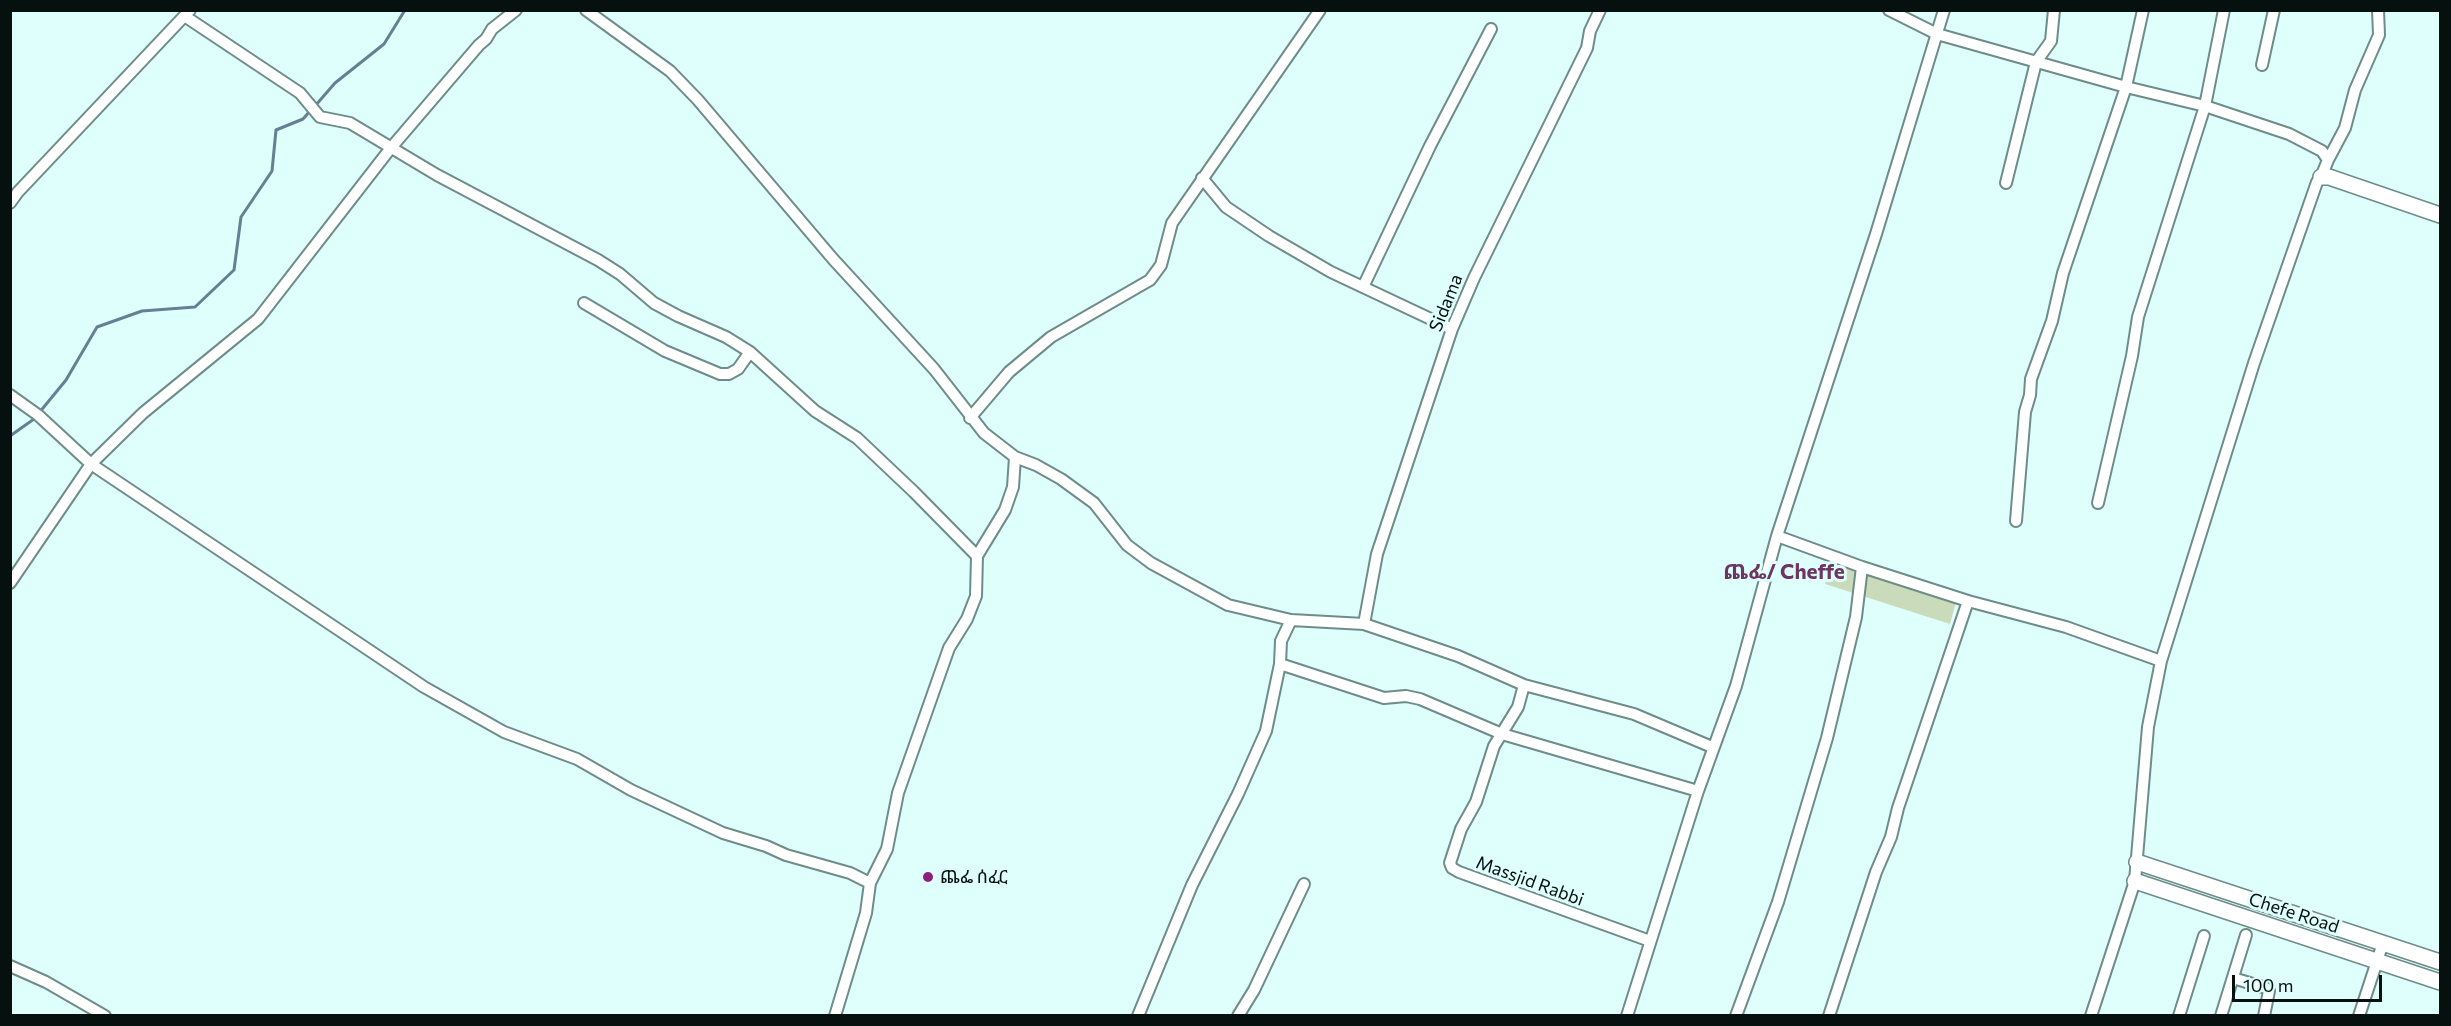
<!DOCTYPE html>
<meta charset="utf-8">
<style>
body{margin:0}
#map{position:relative;width:2451px;height:1026px;overflow:hidden;background:#defffb;font-family:Commissioner,sans-serif}
canvas{display:block}
.frame{position:absolute;inset:0;border:12px solid #05100f;pointer-events:none}
.scale{position:absolute;left:2232px;top:975px;width:150px;height:27px;box-sizing:border-box;border:3px solid #05100f;border-top:0;padding-left:8px;font-size:18px;line-height:21px;white-space:nowrap;color:#05100f;-webkit-text-stroke:4px #defffb;paint-order:stroke}
</style>
<div id="map">
<canvas width="2451" height="1026"></canvas>
<div class="frame"></div>
<div class="scale">100 m</div>
</div>
<script>
const g = document.querySelector('canvas').getContext('2d');
g.lineJoin = 'round';
function paint(path, color) {
  g.fillStyle = color;
  g.fill(path, 'evenodd');
}
function poly(rows) {
  const path = new Path2D();
  for (const r of rows) {
    path.moveTo(r[0], r[1]);
    for (let i = 2; i < r.length; i += 2) path.lineTo(r[i], r[i + 1]);
  }
  return path;
}
function stroke(path, color, width, dash) {
  g.strokeStyle = color;
  g.lineWidth = width;
  g.lineCap = dash ? 'butt' : 'round';
  g.setLineDash(dash || []);
  g.stroke(path);
}
function drawText(font, color, halo, rows, align = 'center') {
  g.font = font + ' Commissioner,"Noto Sans Ethiopic",sans-serif';
  g.lineWidth = 6;
  g.setLineDash([]);
  g.textBaseline = 'middle';
  g.strokeStyle = halo;
  g.fillStyle = color;
  for (const [text, x, y, turn = 0] of rows) {
    g.save();
    g.translate(x, y);
    g.rotate((+turn || 0) * Math.PI / 180);
    g.textAlign = isNaN(turn) ? turn : align;
    if (halo) g.strokeText(text, 0, 0);
    g.fillText(text, 0, 0);
    g.restore();
  }
}
paint(poly([
 [1832,561,1956,602,1950,624,1825,584]
]), '#cadbbb');
stroke(poly([
 [315,106,335,83,384,44,405,10],
 [10,436,34,419,66,380,97,327,142,311,195,307,234,270,241,217,272,171,276,130,303,119,310,111]
]), '#667f93', 3);
const street = poly([
 [586,10,670,71,698,100,833,259,934,369,984,433,1015,457,1036,465,1061,479,1094,503,1127,545,1151,563,1228,605,1291,620,1364,624,1458,656,1524,685,1634,714,1712,747],
 [1889,10,1937,34,2126,87,2205,106,2289,134,2322,151,2328,160,2321,177,2317,182,2254,363,2161,661,2148,727,2135,881,2091,1016],
 [186,17,300,93,320,117,350,123,437,175,598,260,620,274,654,303,678,316,726,337,750,352,815,411,857,438,914,492,977,556],
 [2262,65,2274,10],
 [2328,160,2345,128,2355,90,2379,35,2378,10],
 [1202,178,1226,207,1269,236,1331,272,1452,329],
 [2006,183,2036,62,2051,41,2054,10],
 [10,203,18,192,190,10],
 [1363,287,1430,146,1491,29],
 [584,303,665,351,720,374,729,374,738,369,750,352],
 [10,395,38,415,91,464,424,687,504,732,577,759,631,790,723,833,766,846,786,855,850,873,870,883],
 [970,418,1009,372,1051,337,1150,280,1161,265,1172,223,1320,10],
 [2098,503,2132,356,2138,317,2205,106,2224,10],
 [2016,521,2025,412,2030,395,2031,379,2052,321,2063,273,2126,87,2143,10],
 [1777,536,1862,567,1968,601,2066,627,2161,661],
 [10,583,91,464,143,413,258,319,390,149,479,45,486,39,492,29,516,10],
 [1364,624,1377,554,1452,329,1474,278,1587,48,1590,31,1600,10],
 [1280,664,1384,698,1406,696,1420,699,1502,734,1698,791],
 [1524,685,1518,707,1494,746,1476,802,1461,829,1450,863,1452,868,1459,872,1650,941],
 [10,966,46,982,105,1016],
 [2233,978,2266,988,2269,991,2264,1016],
 [835,1016,866,913,870,883,887,849,898,793,949,648,967,619,976,596,977,556,1005,510,1013,487,1015,457],
 [1138,1016,1192,885,1238,794,1266,731,1280,664,1281,641,1291,620],
 [1238,1016,1254,990,1304,884],
 [1627,1016,1698,791,1736,686,1777,536,1876,234,1944,10],
 [1736,1016,1778,902,1827,738,1856,617,1862,567],
 [1829,1016,1876,872,1891,837,1898,808,1968,601],
 [2179,1016,2204,936],
 [2221,1016,2246,935],
 [2359,1016,2383,943]
]);
const secondary = poly([
 [2321,177,2329,177,2440,215],
 [2137,862,2440,962],
 [2135,881,2440,982]
]);
stroke(street, '#6e8c89', 14);
stroke(secondary, '#6e8c89', 18);
stroke(street, '#fff', 10);
stroke(secondary, '#fff', 15);
for (const [x, y, r, color] of [
 [928,877,6,"#8f1d7e"]
]) {
  const dot = new Path2D();
  dot.arc(x, y, r, 0, 2 * Math.PI);
  g.fillStyle = color;
  g.fill(dot);
  stroke(dot, '#defffb', 2);
}
drawText('18px', '#05100f', '#defffb', [
 ["Sidama",1446,303,-68],
 ["Massjid Rabbi",1530,881,20],
 ["Chefe Road",2294,913,18]
]);
drawText('18px', '#05100f', '#defffb', [
 ["ጨፌ ሰፈር",940,877]
], 'left');
drawText('bold 21px', '#6d3562', '#defffb', [
 ["ጨፌ/ Cheffe",1784,572]
]);
</script>
